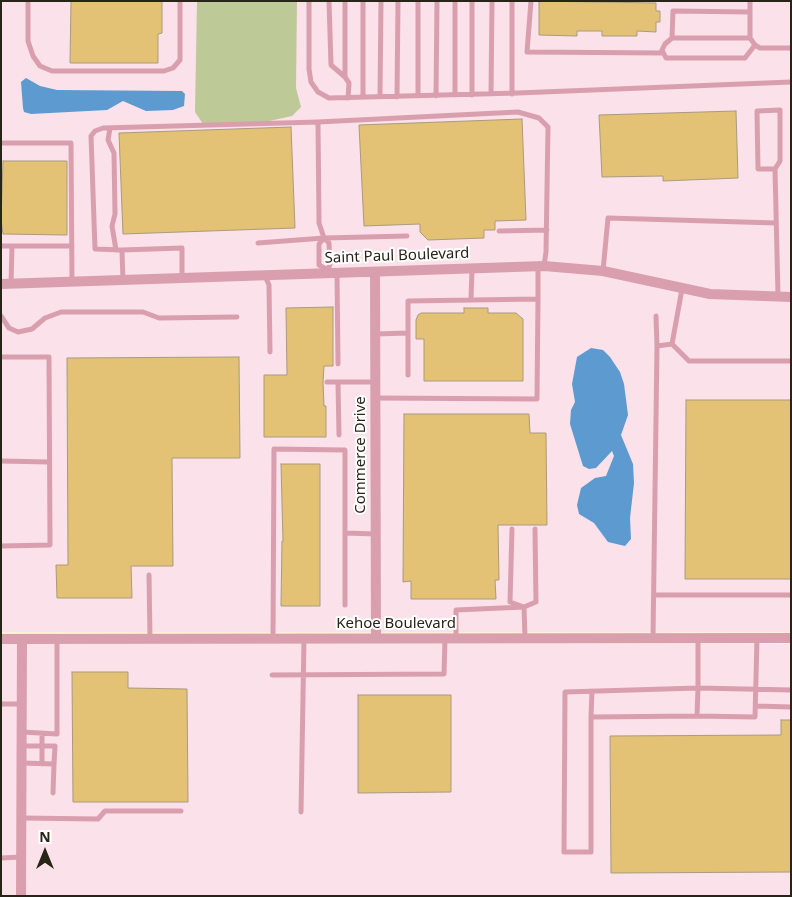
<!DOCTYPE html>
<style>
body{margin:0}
#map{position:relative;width:792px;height:897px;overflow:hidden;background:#fdf1d8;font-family:"Noto Sans",sans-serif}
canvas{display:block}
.frame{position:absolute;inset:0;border:2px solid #292418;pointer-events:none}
.north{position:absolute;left:20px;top:827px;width:50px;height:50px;-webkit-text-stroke:4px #fff;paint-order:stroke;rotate:0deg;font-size:14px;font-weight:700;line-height:20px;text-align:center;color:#292418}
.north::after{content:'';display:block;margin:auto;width:18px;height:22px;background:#292418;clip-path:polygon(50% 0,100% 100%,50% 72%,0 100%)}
</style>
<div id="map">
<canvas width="792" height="897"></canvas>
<div class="frame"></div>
<div class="north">N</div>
</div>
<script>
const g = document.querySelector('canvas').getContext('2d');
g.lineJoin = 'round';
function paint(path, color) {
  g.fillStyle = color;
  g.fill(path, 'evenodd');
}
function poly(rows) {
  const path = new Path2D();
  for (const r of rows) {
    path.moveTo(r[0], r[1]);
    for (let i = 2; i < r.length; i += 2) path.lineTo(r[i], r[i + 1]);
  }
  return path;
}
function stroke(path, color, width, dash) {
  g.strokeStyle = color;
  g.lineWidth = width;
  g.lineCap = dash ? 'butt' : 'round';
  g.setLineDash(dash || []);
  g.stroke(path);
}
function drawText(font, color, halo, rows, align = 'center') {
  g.font = font + ' "Noto Sans",sans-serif';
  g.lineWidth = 4;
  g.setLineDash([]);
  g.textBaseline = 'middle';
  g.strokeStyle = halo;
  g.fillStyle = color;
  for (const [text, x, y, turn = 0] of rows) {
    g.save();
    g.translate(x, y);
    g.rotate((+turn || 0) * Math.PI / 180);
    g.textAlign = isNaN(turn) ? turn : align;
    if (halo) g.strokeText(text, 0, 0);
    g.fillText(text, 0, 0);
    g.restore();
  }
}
paint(poly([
 [1,1,791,1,791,632,1,632],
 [1,643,791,644,791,896,1,896]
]), '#fae1ea');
paint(poly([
 [197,1,297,1,296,88,301,107,292,116,260,123,203,124,195,112]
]), '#bdca98');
paint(poly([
 [26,78,40,86,57,90,182,91,185,94,184,106,173,110,146,111,123,101,107,110,31,114,24,112,23,108,21,82],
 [591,348,603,350,610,357,620,372,624,384,628,415,621,435,633,464,634,483,630,518,631,539,625,546,608,542,594,523,579,514,577,505,581,488,595,478,606,476,614,456,612,451,596,468,589,469,583,466,570,424,571,410,575,402,572,384,577,357]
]), '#5c9acf');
const building = poly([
 [71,1,162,1,162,33,158,34,158,63,70,63,71,1],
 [539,1,656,3,656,11,660,11,660,22,656,22,656,32,637,31,637,36,602,36,602,31,577,31,577,36,539,35,539,1],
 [736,111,738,178,663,181,663,176,602,177,599,115,736,111],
 [522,119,526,220,495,221,495,230,484,230,484,238,428,240,420,232,420,224,364,226,359,125,522,119],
 [291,127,295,228,123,234,119,133,291,127],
 [3,161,67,161,67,235,3,234,1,220,3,161],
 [333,307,333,366,324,366,323,382,324,406,326,406,326,437,264,437,264,375,287,375,286,308,333,307],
 [464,308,488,308,488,313,516,313,523,319,523,381,424,381,424,339,416,339,416,320,418,315,421,313,464,313,464,308],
 [239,357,240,458,172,458,173,566,131,566,132,598,57,598,56,565,68,565,67,358,239,357],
 [686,400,791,400,791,579,685,579,686,400],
 [404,414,529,414,530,433,546,433,547,525,498,525,499,580,495,580,496,599,411,599,411,581,403,582,404,414],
 [281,464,320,464,320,606,281,606,282,541,283,541,281,464],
 [72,672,128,672,128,688,187,689,188,802,73,802,72,672],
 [358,695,451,695,451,792,358,793,358,695],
 [781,720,791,720,791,872,611,873,610,736,781,735,781,720]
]);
paint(building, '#e3c175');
stroke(building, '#a99c7e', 1);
stroke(poly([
 [28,1,28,41,33,56,40,66,52,71,164,71,173,68,180,60,180,1],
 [309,1,309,69,311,82,318,92,329,98,518,93,791,82],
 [329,1,331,65,345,77,345,1],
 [363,1,363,97],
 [455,1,455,95],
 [531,1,527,52,663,53],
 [750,1,750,38,755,45,760,48,791,48],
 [750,12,673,11,672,38,750,38],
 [672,38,665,44,662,50,666,58,745,58,755,45],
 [345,77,349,83,348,98],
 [491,94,492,1],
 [512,94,512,1],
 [472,95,472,1],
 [418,96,418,1],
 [436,96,437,1],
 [380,97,381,1],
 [397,97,398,1],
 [318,122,319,223,324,238,329,243,330,264,327,273],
 [110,128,108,140,114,153,115,214,112,226,116,250],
 [1,143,71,143,72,282],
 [775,169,780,161,780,110,757,111,758,169,775,169,778,296],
 [499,231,547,230],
 [324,238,319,244,319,265,326,269],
 [258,243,324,238,407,236],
 [1,246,72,246],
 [122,250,95,249,91,136,95,131,103,128,318,122,518,112,539,118,548,127,546,252,544,266],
 [472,269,471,300,538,299,538,266],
 [603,271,608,218,776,223],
 [337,273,338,364],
 [265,276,269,285,270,352],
 [123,281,122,250,182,248,182,279],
 [11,284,12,246],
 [682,289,672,344,689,361,791,361],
 [1,316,9,328,18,332,32,329,45,318,61,312,143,312,159,318,237,317],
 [656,316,657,346],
 [375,334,408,333],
 [1,357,49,357,50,545,1,546],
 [408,375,408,301,471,300],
 [327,382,375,382],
 [338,382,339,435],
 [375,398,537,399,538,299],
 [1,461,49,462],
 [149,575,150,639],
 [655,595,791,595],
 [345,605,345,533],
 [456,638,456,610,524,607,510,602,512,529],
 [525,638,524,607,536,602,535,529],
 [653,638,657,346,672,344],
 [273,639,274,449,345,450,345,533,376,534],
 [698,639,698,688,697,716,591,717,591,852,564,852,565,692,698,688,791,690],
 [272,675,444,674,445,638],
 [1,704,22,704],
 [756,706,791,707],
 [697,716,755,717,757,638],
 [591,717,592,691],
 [22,732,57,734,57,639],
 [42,733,42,764],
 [22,746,55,746,54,764],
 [22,763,54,764,53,793],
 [301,812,304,639],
 [22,818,98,819,105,811,181,811],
 [1,858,21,857]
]), '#da9faf', 5);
stroke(poly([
 [375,272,376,638],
 [1,284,544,266,603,271,710,294,791,297],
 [1,639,791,638],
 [21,896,22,639]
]), '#da9faf', 10);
drawText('15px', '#292418', '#fff', [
 ["Saint Paul Boulevard",397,256,-2],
 ["Commerce Drive",361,455,-90],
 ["Kehoe Boulevard",396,624]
]);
</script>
